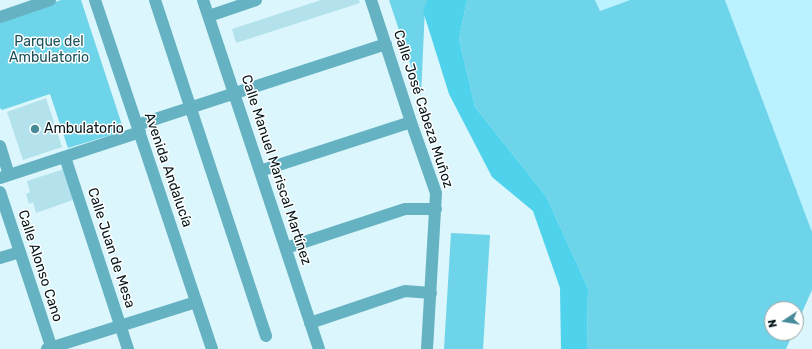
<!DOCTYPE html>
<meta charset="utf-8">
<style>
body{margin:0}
#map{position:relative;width:812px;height:349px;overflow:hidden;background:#dbf6fc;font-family:Rubik,sans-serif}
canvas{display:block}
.north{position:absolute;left:764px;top:301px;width:40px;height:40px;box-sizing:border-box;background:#fff;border:1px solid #9ba2a3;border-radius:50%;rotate:258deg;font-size:11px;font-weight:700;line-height:16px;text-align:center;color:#05161a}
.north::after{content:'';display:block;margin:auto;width:14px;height:18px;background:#478b99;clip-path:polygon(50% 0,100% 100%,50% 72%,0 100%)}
</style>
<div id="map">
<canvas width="812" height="349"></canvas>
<div class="north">N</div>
</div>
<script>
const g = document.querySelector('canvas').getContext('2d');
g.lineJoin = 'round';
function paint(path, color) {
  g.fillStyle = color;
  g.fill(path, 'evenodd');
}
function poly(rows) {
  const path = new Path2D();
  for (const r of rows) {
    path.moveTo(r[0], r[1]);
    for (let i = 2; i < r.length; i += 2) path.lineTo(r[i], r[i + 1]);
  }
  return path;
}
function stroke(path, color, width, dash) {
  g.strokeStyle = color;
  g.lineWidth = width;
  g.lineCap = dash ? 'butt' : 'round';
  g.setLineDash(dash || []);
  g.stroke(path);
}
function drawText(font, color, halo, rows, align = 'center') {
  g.font = font + ' Rubik,sans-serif';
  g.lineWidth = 3;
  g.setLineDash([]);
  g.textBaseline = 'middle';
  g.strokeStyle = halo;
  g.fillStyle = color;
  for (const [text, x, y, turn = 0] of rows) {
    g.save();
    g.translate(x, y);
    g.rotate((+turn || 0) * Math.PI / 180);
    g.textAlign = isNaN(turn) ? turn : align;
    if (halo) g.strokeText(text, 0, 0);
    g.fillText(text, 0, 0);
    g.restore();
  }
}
paint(poly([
 [595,0,630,0,600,11],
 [725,0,812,0,812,232]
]), '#baf2ff');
paint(poly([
 [61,0,81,0,124,131,68,148,50,94,2,110,0,108,0,20],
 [389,0,427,0,425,7,421,96],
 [467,0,595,0,600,11,630,0,725,0,812,232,812,290,796,326,796,309,772,309,772,333,793,333,786,349,587,349,588,288,546,196,475,107,459,39],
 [451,233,490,235,483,349,444,349]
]), '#6dd4e9');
paint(poly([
 [427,0,467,0,459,39,475,107,546,196,588,288,587,349,561,349,560,288,533,211,492,177,449,94,423,11]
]), '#4fd2eb');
paint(poly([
 [321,0,359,0,360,3,236,43,232,29],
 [46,98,62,147,23,160,7,112],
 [64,169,73,200,36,213,33,202,29,204,26,194,30,192,27,181]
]), '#b4e2ec');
stroke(poly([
 [95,0,212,349],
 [155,0,266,336],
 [203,0,319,349],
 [371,0,411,122,436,193,427,349],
 [209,16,256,0],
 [0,17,50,0],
 [137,125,386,44],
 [0,146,9,175],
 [65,157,128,349],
 [260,171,411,122],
 [0,178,140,132],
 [0,192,52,349],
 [286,248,405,209,436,209],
 [0,258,20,252],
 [310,323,405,291,431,293],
 [47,349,196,302]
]), '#65b2c2', 12);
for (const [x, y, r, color] of [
 [35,129,5,"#478b99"]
]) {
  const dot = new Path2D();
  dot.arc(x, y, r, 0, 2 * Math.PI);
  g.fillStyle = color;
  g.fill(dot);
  stroke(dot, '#fff', 1.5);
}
drawText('14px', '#19505b', '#fff', [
 ["Parque del",49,42],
 ["Ambulatorio",49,58]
]);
drawText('14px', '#05161a', '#fff', [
 ["Calle José Cabeza Muñoz",423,109,72],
 ["Avenida Andalucía",168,170,71],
 ["Calle Manuel Mariscal Martínez",276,170,72],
 ["Calle Juan de Mesa",111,248,72],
 ["Calle Alonso Cano",40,266,72]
]);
drawText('14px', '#05161a', '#fff', [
 ["Ambulatorio",44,129]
], 'left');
</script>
